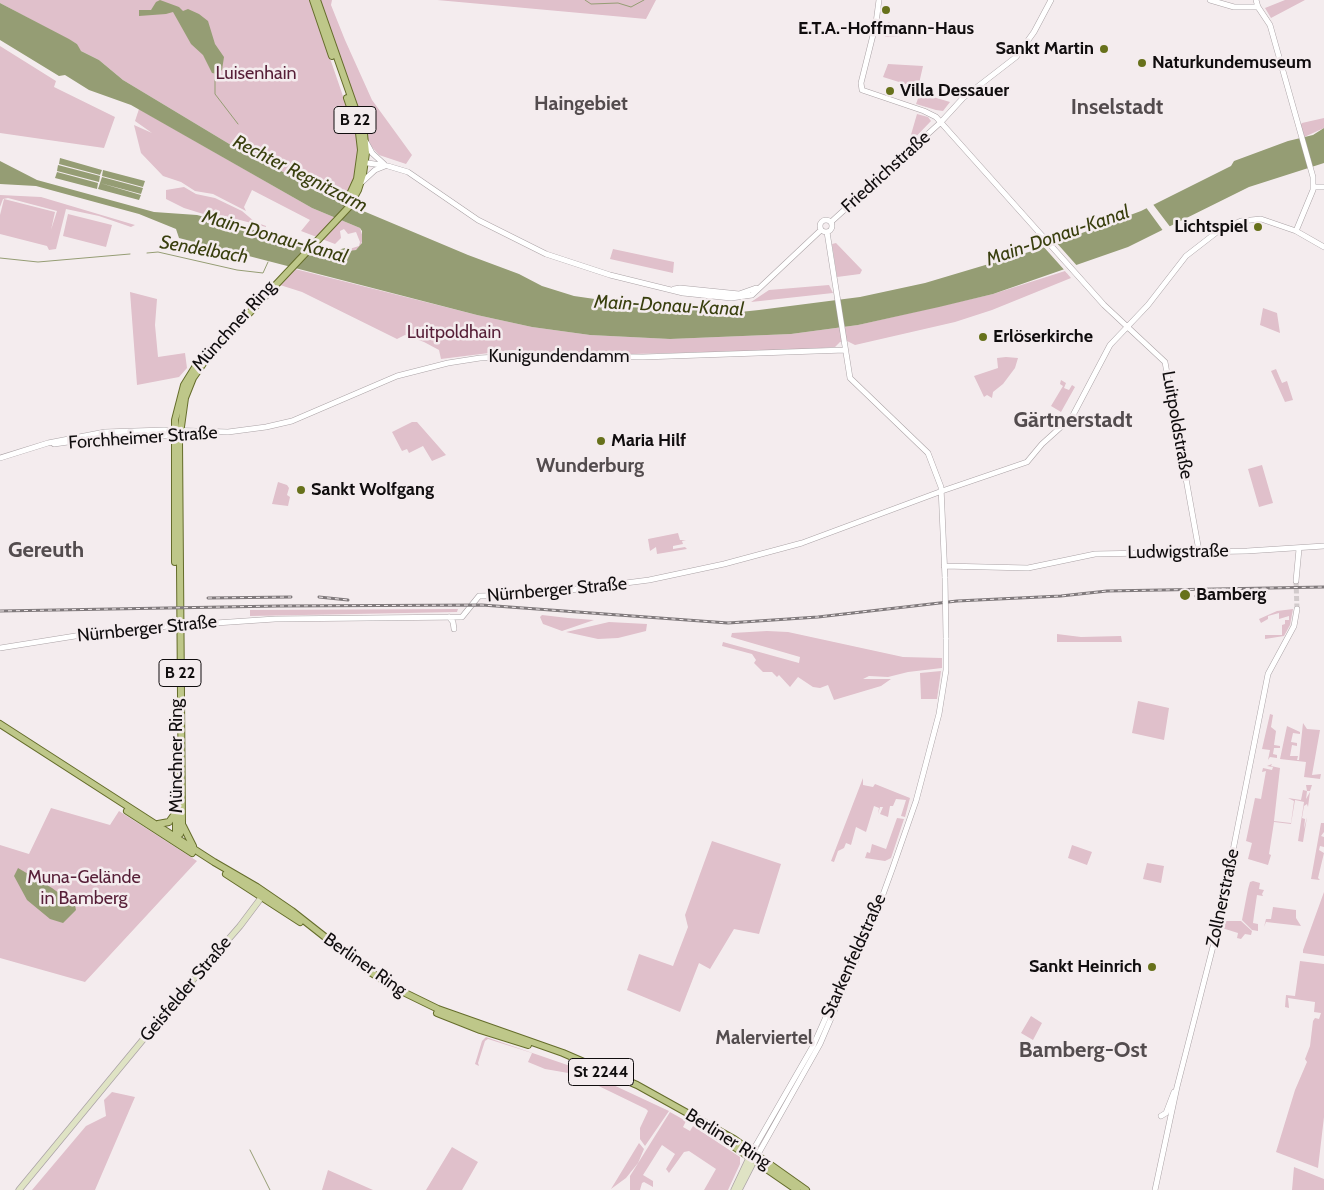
<!DOCTYPE html>
<meta charset="utf-8">
<style>
body{margin:0}
canvas{display:block;background:#f4ecee}
</style>
<canvas width="1324" height="1190"></canvas>
<script>
const g = document.querySelector('canvas').getContext('2d');
g.lineJoin = 'round';
function paint(path, color) {
  g.fillStyle = color;
  g.fill(path, 'evenodd');
}
function poly(rows) {
  const path = new Path2D();
  for (const r of rows) {
    if (r.length === 3) {
      path.moveTo(r[0] + r[2], r[1]);
      path.arc(r[0], r[1], r[2], 0, 2 * Math.PI);
      continue;
    }
    path.moveTo(r[0], r[1]);
    for (let i = 2; i < r.length; i += 2) path.lineTo(r[i], r[i + 1]);
  }
  return path;
}
function stroke(path, color, width, dash) {
  g.strokeStyle = color;
  g.lineWidth = width;
  g.lineCap = dash ? 'butt' : 'round';
  g.setLineDash(dash || []);
  g.stroke(path);
}
function drawText(font, color, halo, rows, align = 'center') {
  g.font = font + ' Cabin,sans-serif';
  g.lineWidth = 5;
  g.setLineDash([]);
  g.textBaseline = 'middle';
  g.strokeStyle = halo;
  g.fillStyle = color;
  for (const [text, x, y, turn = 0] of rows) {
    g.save();
    g.translate(x, y);
    g.rotate((+turn || 0) * Math.PI / 180);
    g.textAlign = isNaN(turn) ? turn : align;
    if (halo) g.strokeText(text, 0, 0);
    g.fillText(text, 0, 0);
    g.restore();
  }
}
paint(poly([
 [0,0,310,0,357,137,358,149,355,176,345,198,343,202,337,200,231,145,123,80,99,60,79,50,77,44,0,3],
 [320,0,332,0,331,5,345,40,372,100,412,155,406,164,379,155,370,145],
 [437,0,656,0,646,19],
 [1285,0,1305,0,1271,18,1265,8],
 [888,22,911,30,917,35,885,37],
 [0,46,56,81,54,87,115,117,104,148,0,133],
 [888,64,923,66,918,88,883,77],
 [920,93,950,102,943,111,936,110,916,104],
 [139,109,312,208,360,228,363,238,360,248,353,251,346,250,359,246,360,242,356,232,348,234,344,229,340,231,341,238,335,244,301,231,310,220,252,190,244,207,246,211,213,194,195,191,181,182,163,176,141,153,134,125,152,133,135,121],
 [917,114,928,117,931,121,908,145],
 [1324,118,1324,128,1302,138,1298,127,1302,123],
 [184,187,196,194,215,198,242,211,255,222,266,226,266,227,225,216,220,218,213,217,184,208,166,199,166,190],
 [0,195,41,197,135,225,131,227,99,216,66,209,56,249,49,250,47,246,0,234,0,215,4,199,55,212,51,230,57,211,8,198,3,199,0,207],
 [68,214,112,225,106,247,63,236],
 [836,243,862,270,860,274,837,277,832,244],
 [613,249,674,262,673,273,610,259],
 [295,269,477,315,532,327,590,335,670,339,791,334,858,325,993,294,1065,271,1071,278,992,310,955,322,855,345,847,341,840,342,835,347,795,350,592,355,513,350,441,359,439,350,424,342,405,335,397,339,302,292,280,285],
 [829,285,833,293,751,302,769,290],
 [130,292,157,299,155,325,158,357,185,353,187,368,179,377,137,385],
 [1263,308,1277,313,1280,333,1260,325],
 [1006,357,1018,358,1015,368,1003,384,993,392,992,398,987,395,984,397,974,376,998,368,997,358],
 [1276,369,1282,383,1287,381,1293,400,1285,402,1271,371],
 [1061,380,1066,383,1064,388,1069,390,1072,385,1075,387,1061,412,1051,406,1063,386,1060,384],
 [412,422,417,422,446,455,432,461,423,446,409,453,407,449,402,451,392,432],
 [1262,465,1273,503,1259,507,1248,469],
 [278,482,287,485,289,488,287,495,290,497,288,506,272,504],
 [678,533,680,540,686,540,682,541,683,544,673,546,673,549,685,547,687,549,657,554,656,547,650,551,648,539],
 [458,609,457,612,250,616,250,610],
 [1293,609,1290,625,1284,636,1265,639,1265,635,1282,635,1282,625,1285,624,1285,620,1289,620,1289,616,1279,619,1279,613,1268,616,1268,619,1261,623,1259,619,1277,611],
 [542,615,568,618,594,620,562,631,543,624,540,617],
 [609,622,647,624,646,631,618,638,598,639,566,632],
 [767,631,788,632,903,657,942,658,942,668,908,672,888,677,869,676,863,679,891,679,881,686,834,700,828,685,820,688,813,687,798,677,790,687,779,675,777,677,772,672,763,672,754,663,756,660,752,654,722,646,723,642,799,663,800,657,731,637,732,633],
 [1057,634,1081,637,1121,636,1122,642,1057,642],
 [941,671,937,699,921,699,920,673],
 [1138,701,1169,708,1164,740,1132,733],
 [1270,714,1273,715,1271,727,1276,731,1274,745,1280,746,1280,748,1274,748,1273,754,1277,755,1277,758,1270,757,1268,760,1270,750,1262,749],
 [1303,723,1307,729,1320,730,1312,775,1321,774,1320,779,1304,777,1306,762,1280,759,1287,726,1300,732,1300,734,1293,733,1291,742,1297,743,1297,746,1292,745,1290,756,1298,756,1297,760,1299,760],
 [1272,764,1271,766,1280,768,1274,821,1291,823,1294,801,1288,798,1301,800,1303,790,1307,791,1306,785,1312,785,1310,791,1307,791,1306,799,1310,792,1308,807,1307,804,1304,806,1302,818,1305,819,1304,829,1307,817,1303,842,1298,841,1304,802,1295,800,1291,824,1274,822,1269,854,1271,855,1268,865,1248,859,1252,843,1246,841,1255,798,1261,799,1266,771,1262,772,1263,768,1272,770,1273,767,1267,766],
 [863,778,863,785,873,787,875,784,910,798,905,817,901,816,906,800,896,799,893,806,890,806,888,817,880,814,883,807,880,807,878,814,879,808,874,806,866,832,856,827,851,845,846,843,844,848,838,851,834,862,831,861],
 [51,808,110,825,119,811,197,861,85,982,0,958,0,845,29,854],
 [897,818,904,819,891,858,885,861,865,858,867,852,870,853,872,844,886,849],
 [1321,823,1324,823,1324,832,1321,836,1324,837,1324,847,1320,846,1319,850,1324,853,1318,878,1320,880,1311,879],
 [712,841,781,864,759,934,734,929,710,969,699,963,680,1012,627,990,639,954,673,966,688,927,685,915],
 [1072,845,1092,852,1087,865,1068,858],
 [1147,863,1164,866,1161,883,1143,879],
 [1253,881,1260,883,1259,889,1264,890,1262,894,1263,896,1257,895,1254,915,1253,923,1258,924,1258,931,1252,930,1242,920,1248,889,1250,882],
 [1324,892,1324,956,1303,953,1303,950],
 [1273,907,1296,910,1296,918,1301,926,1266,922,1264,927,1266,919,1271,919],
 [1225,916,1225,921,1241,921,1252,931,1251,935,1245,934,1241,939,1237,938,1238,933,1222,928],
 [1300,961,1324,964,1324,1117,1318,1168,1276,1152,1295,1090,1307,1062,1305,1059,1310,1046,1313,1021,1315,1018,1319,1019,1321,1013,1314,1012,1315,1002,1288,998,1289,1008,1285,1007,1286,995,1295,996],
 [1031,1016,1042,1023,1033,1040,1021,1033],
 [486,1037,579,1069,669,1111,645,1146,640,1139,640,1128,648,1111,646,1109,574,1074,545,1069,528,1062,532,1053,488,1039,485,1041,478,1063,479,1066,475,1064,482,1041],
 [112,1092,135,1097,95,1190,32,1190,86,1126,106,1116,104,1100],
 [670,1112,686,1121,683,1127,690,1131,693,1126,740,1157,740,1164,728,1190,704,1190,716,1169,689,1151,684,1152,669,1173,666,1169,675,1154,662,1145,643,1175,653,1181,653,1187,644,1182,642,1183,640,1190,630,1190,630,1176],
 [639,1143,644,1149,638,1163,626,1178,611,1189],
 [452,1147,478,1162,462,1190,426,1190],
 [1294,1167,1324,1179,1324,1190,1292,1190],
 [328,1170,373,1190,322,1190]
]), '#e0c0cb');
paint(poly([
 [160,0,179,7,183,11,188,9,199,14,208,21,215,44,224,57,222,70,217,74,212,73,203,55,191,44,173,12,166,14,139,16,139,10,151,10,156,2],
 [0,3,69,39,77,44,81,51,99,60,123,80,231,145,337,200,468,255,519,274,542,286,574,296,657,308,740,312,759,310,860,297,925,283,1039,249,1141,211,1231,166,1234,161,1288,141,1313,135,1324,128,1324,163,1249,187,1128,247,993,294,939,307,858,325,791,334,670,339,590,335,532,327,477,315,179,238,176,229,139,214,36,186,0,184,0,161,37,180,154,212,197,215,334,251,345,248,348,251,356,250,362,243,362,231,360,228,312,208,131,105,89,90,65,75,59,76,0,40],
 [60,158,102,170,100,175,59,164],
 [58,165,100,176,99,182,57,171],
 [103,170,145,181,143,187,102,176],
 [57,172,98,183,97,189,55,178],
 [102,177,143,188,141,194,100,183],
 [100,183,141,195,139,200,98,189],
 [18,868,52,888,75,905,76,910,63,923,50,919,27,900,14,876]
]), '#959d74');
paint(poly([
 [1152,203,1171,228,1164,232,1145,206],
 [1055,241,1079,268,1067,273,1042,245]
]), '#f4ecee');
stroke(poly([
 [585,0,591,4,618,3,631,7,644,0],
 [215,72,215,94,238,124],
 [147,253,158,252,237,270,263,273,268,262],
 [0,258,38,262,130,254],
 [250,1150,270,1190]
]), '#959d74', 1);
stroke(poly([
 [1296,581,1297,609]
]), '#d2cbcc', 5, [5, 2.5]);
const tertiary = poly([
 [879,0,876,23,861,83,862,90,924,111,936,117,1104,305,1165,362,1199,551],
 [1210,0,1234,7,1258,7],
 [1256,0,1258,7,1270,25,1313,177,1313,190,1296,231],
 [366,142,372,153,384,164],
 [361,162,388,166,408,172,478,220,546,254,610,275,683,293,731,298,752,295,821,230],
 [362,182,375,170,385,166],
 [1313,187,1324,187],
 [826,226,6],
 [831,222,941,122,963,98,1016,57,1034,32,1051,0],
 [827,232,850,378,928,453,941,487,945,578],
 [674,289,680,288,739,294,756,288],
 [54,444,103,437,195,435],
 [0,458,48,443,105,432,164,430,228,432,266,427,292,421,397,376,448,363,480,358,516,356,643,357,845,350],
 [944,566,1028,568,1095,554,1247,551,1324,546],
 [1296,581,1299,549],
 [449,617,453,622,454,629],
 [186,625,275,619,462,617,479,596,532,595,649,580,724,564,802,543,942,491,1027,462,1042,444,1072,417,1110,345,1148,305,1186,256,1217,232,1241,221,1261,219,1296,231,1324,247],
 [0,648,94,633,169,626],
 [1161,1116,1166,1113,1174,1092],
 [752,1152,813,1046,879,898],
 [757,1156,820,1044,877,911,893,867,916,801,939,714,946,670,946,638],
 [1155,1190,1177,1087,1217,931,1268,674,1294,626,1297,609]
]);
const secondary = poly([
 [19,1190,179,996,240,926,264,894],
 [734,1190,751,1154],
 [739,1190,756,1157]
]);
const primary = poly([
 [313,0,332,56],
 [346,203,357,179,361,150,359,133,347,98],
 [175,562,175,420,184,385,197,364],
 [0,724,214,862,257,887,292,911,367,970,397,989,438,1009,563,1053,637,1085,734,1139,806,1190],
 [127,811,192,853],
 [158,824,169,822,177,811],
 [183,826,193,846],
 [173,838,180,834,182,824,179,441,185,398,193,378,207,358,348,208,358,190,363,174,366,153,364,134,317,0],
 [176,839,176,747],
 [226,874,300,922],
 [437,1013,480,1030,528,1045],
 [707,1128,797,1190]
]);
stroke(tertiary, '#aba3a6', 6);
stroke(secondary, '#aba3a6', 7);
stroke(primary, '#656d2b', 8);
stroke(tertiary, '#fff', 5);
stroke(secondary, '#dfe3c4', 5.5);
stroke(primary, '#bec789', 6);
const rail = poly([
 [1196,596,1231,596],
 [319,597,348,600],
 [208,598,291,597],
 [0,611,279,606,482,605,728,623,818,617,957,601,1061,596,1107,591,1324,587]
]);
stroke(rail, '#807a7c', 3);
stroke(rail, '#f4ecee', 1, [4]);
const tertiaryBridge = poly([
 [945,578,946,638],
 [169,626,186,625]
]);
stroke(tertiaryBridge, '#aba3a6', 6, []);
stroke(tertiaryBridge, '#fff', 5);
for (const [x, y, r, color] of [
 [886,10,5,"#67711b"],
 [1104,49,5,"#67711b"],
 [1142,63,5,"#67711b"],
 [890,91,5,"#67711b"],
 [1258,227,5,"#67711b"],
 [983,337,5,"#67711b"],
 [601,441,5,"#67711b"],
 [301,490,5,"#67711b"],
 [1185,595,6,"#67711b"],
 [1152,967,5,"#67711b"]
]) {
  const dot = new Path2D();
  dot.arc(x, y, r, 0, 2 * Math.PI);
  g.fillStyle = color;
  g.fill(dot);
  stroke(dot, '#f4ecee', 2);
}
for (const [x, y, w] of [
 [355,120,42],
 [180,673,42],
 [601,1072,65]
]) {
  const box = new Path2D();
  box.roundRect(x - w / 2, y - 13.5, w, 27, 4);
  g.fillStyle = '#f4ecee';
  g.fill(box);
  stroke(box, '#100d0e', 1);
}
drawText('bold 16px', '#100d0e', null, [
 ["B 22",355,120],
 ["B 22",180,673],
 ["St 2244",601,1072]
]);
drawText('bold 18px', '#100d0e', '#f4ecee', [
 ["E.T.A.-Hoffmann-Haus",886,29,"center"],
 ["Sankt Martin",1094,49,"right"],
 ["Naturkundemuseum",1152,63],
 ["Villa Dessauer",900,91],
 ["Lichtspiel",1248,227,"right"],
 ["Erlöserkirche",993,337],
 ["Maria Hilf",611,441],
 ["Sankt Wolfgang",311,490],
 ["Bamberg",1196,595],
 ["Sankt Heinrich",1142,967,"right"]
], 'left');
drawText('18px', '#561e37', '#f4ecee', [
 ["Luisenhain",256,74],
 ["Luitpoldhain",454,333],
 ["Muna-Gelände",84,878],
 ["in Bamberg",84,899]
]);
drawText('18px', '#100d0e', '#f4ecee', [
 ["Friedrichstraße",886,172,-42],
 ["Münchner Ring",234,326,-48],
 ["Kunigundendamm",559,357],
 ["Luitpoldstraße",1177,425,80],
 ["Forchheimer Straße",143,438,-4],
 ["Ludwigstraße",1178,552,-1],
 ["Nürnberger Straße",557,590,-5],
 ["Nürnberger Straße",147,629,-6],
 ["Münchner Ring",177,756,-90],
 ["Zollnerstraße",1223,898,-78],
 ["Starkenfeldstraße",854,956,-66],
 ["Berliner Ring",365,965,35],
 ["Geisfelder Straße",186,989,-50],
 ["Berliner Ring",728,1139,32]
]);
drawText('italic 19px', '#393f0e', '#f4ecee', [
 ["Rechter Regnitzarm",300,174,27],
 ["Main-Donau-Kanal",1058,236,-19],
 ["Main-Donau-Kanal",275,237,16],
 ["Sendelbach",204,250,10],
 ["Main-Donau-Kanal",669,306,3]
]);
drawText('bold 19px', '#534c4e', '#f4ecee', [
 ["Malerviertel",764,1038]
]);
drawText('bold 20px', '#534c4e', '#f4ecee', [
 ["Haingebiet",581,104],
 ["Wunderburg",590,466]
]);
drawText('bold 22px', '#534c4e', '#f4ecee', [
 ["Inselstadt",1117,108],
 ["Gärtnerstadt",1073,421],
 ["Gereuth",46,551],
 ["Bamberg-Ost",1083,1051]
]);
</script>
